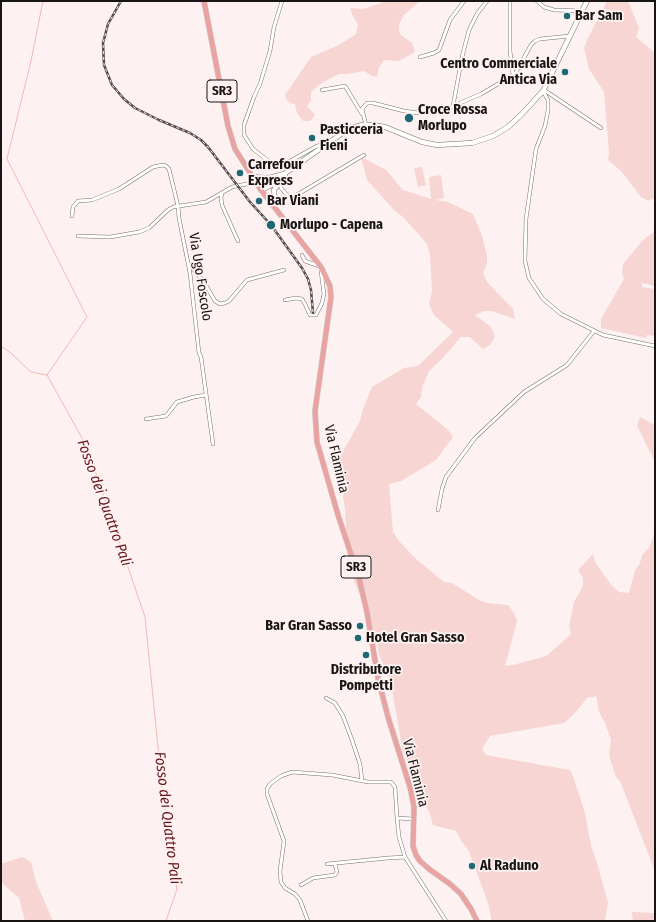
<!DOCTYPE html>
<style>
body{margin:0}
#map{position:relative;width:656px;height:922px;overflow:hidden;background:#fdf2f1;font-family:"Fira Sans Condensed",sans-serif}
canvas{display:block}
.frame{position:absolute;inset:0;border:2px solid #191515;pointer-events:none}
</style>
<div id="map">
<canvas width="656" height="922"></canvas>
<div class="frame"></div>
</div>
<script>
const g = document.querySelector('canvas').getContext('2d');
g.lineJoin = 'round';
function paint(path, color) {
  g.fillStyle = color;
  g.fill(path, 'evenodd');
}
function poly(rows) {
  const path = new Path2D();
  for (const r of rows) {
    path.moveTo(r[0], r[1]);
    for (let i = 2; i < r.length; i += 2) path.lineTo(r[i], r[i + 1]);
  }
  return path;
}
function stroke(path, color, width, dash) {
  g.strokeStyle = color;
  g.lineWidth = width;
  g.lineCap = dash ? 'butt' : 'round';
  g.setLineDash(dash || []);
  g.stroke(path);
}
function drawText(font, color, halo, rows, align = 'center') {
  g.font = font + ' "Fira Sans Condensed",sans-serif';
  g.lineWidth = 3.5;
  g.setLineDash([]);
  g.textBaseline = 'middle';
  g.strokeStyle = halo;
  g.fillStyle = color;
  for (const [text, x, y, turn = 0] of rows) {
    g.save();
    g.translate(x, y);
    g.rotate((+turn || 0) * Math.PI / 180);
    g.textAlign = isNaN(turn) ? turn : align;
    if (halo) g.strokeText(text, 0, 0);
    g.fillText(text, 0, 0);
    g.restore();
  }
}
paint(poly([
 [384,1,420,1,404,15,399,24,399,30,401,35,412,43,415,52,399,61,384,60,379,68,377,77,372,76,364,71,348,74,339,74,320,84,311,92,311,101,307,106,315,115,310,121,303,121,297,113,295,104,290,103,286,99,285,95,311,57,339,45,356,34,358,25,352,14,350,8,363,9,382,3],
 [607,1,628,1,639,28,636,37,655,53,655,198,648,201,641,197,621,171,608,160,609,152,604,92,589,69,584,48,588,38],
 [361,157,386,170,403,190,431,199,429,177,441,175,444,198,436,200,448,202,473,214,482,236,487,255,487,264,483,273,487,282,513,309,515,319,492,311,484,311,475,315,491,327,495,336,491,344,483,349,470,337,461,337,442,359,429,371,422,388,421,397,416,404,441,424,448,430,453,437,436,460,401,481,389,484,393,532,398,540,416,559,444,582,452,583,479,600,487,603,508,605,514,613,517,621,505,666,513,665,546,656,571,634,569,626,574,602,583,586,583,578,578,570,593,554,595,562,612,586,619,592,629,593,635,571,640,563,642,555,649,548,655,533,655,871,620,781,616,777,610,759,609,753,611,740,605,723,599,712,596,695,594,697,588,697,574,714,564,723,490,736,482,749,485,754,491,756,570,770,573,776,585,813,591,846,598,866,608,903,605,921,491,921,491,917,488,903,469,851,462,842,456,831,433,825,430,814,417,788,413,777,410,764,403,752,390,679,378,652,377,639,348,565,345,509,343,496,346,484,340,457,360,421,363,409,372,387,404,368,418,366,453,332,434,315,429,304,432,292,430,255,427,244,404,218,394,210,367,180],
 [422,167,426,185,418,187,414,168],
 [655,231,655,286,642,283,642,287,655,289,655,336,647,335,646,338,601,328,601,319,624,279,622,273,623,264,643,240],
 [640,417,655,425,655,462,637,426],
 [22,857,31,862,36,882,53,921,25,921,19,898,3,884,1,879,1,864],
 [632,912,655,913,655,921,633,921]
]), '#f7d5d3');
stroke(poly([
 [43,1,31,61,7,159,87,317,47,375,87,447,145,617,163,797,177,889,166,921],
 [1,346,12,354,31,372,47,375]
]), '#f3b7b4', 1);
const street = poly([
 [282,1,274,27,270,51,260,84,254,97,244,125,244,135,253,149,271,163,277,166,283,165,317,146,326,144],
 [510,1,510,51,513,75],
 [537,1,544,7,554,10,583,11],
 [420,57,434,53,439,50,450,20,464,1],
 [322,90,345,86,362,114],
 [544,90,601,128],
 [543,91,548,100,548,110,545,126,536,149,526,219,525,261,529,278,543,299,561,314,603,335,655,346],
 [453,106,462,57,469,30,477,14,487,1],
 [366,125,362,109,367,103,373,103,404,111,418,113,429,113,444,110,481,94,515,74,531,45,535,41,540,39,570,36],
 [280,182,281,188,286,194,290,196,295,196,364,155],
 [222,193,221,198,222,205,238,241],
 [72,216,73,207,78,201,92,200,119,189,153,167,163,165,166,166,169,169,178,206,179,218,190,273,199,353,201,357,213,444],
 [78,236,110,237,139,232,149,228,168,210,173,207,206,202,232,187,256,182],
 [302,255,305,261,319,266],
 [189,264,204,282,215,301,220,304,225,303,229,301,247,280,284,270],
 [285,300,296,298,302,299,305,304,310,315,316,315,322,303,324,294,321,271],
 [146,419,166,416,177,402,194,397,206,395],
 [438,510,442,489,446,477,475,438,524,392,567,365,594,331],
 [326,698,335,703,343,716,352,740,360,764,362,781],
 [405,857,446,921],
 [327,864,388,858,405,857,399,837,397,818],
 [301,885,313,878,335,875,337,872,335,864],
 [308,921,300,900,295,894,285,888,281,882,280,871,284,841,267,794,267,789,270,784,281,776,292,772,332,775,368,782,391,782,395,787,397,818,413,819]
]);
const secondary = poly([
 [252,177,269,178,284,174,344,132,352,128,362,125,373,125,385,127,422,142,437,145,472,143,493,136,508,127,522,114,543,91,587,1],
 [261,190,278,182],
 [261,190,274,178],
 [273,206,274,190,285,175]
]);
const primary = poly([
 [204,1,228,126,235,149,261,190,321,267,330,286,331,297,315,411,317,442,338,515,359,578,367,612,378,678,388,717,410,787,414,807,413,846,416,855,420,861,429,869,450,884,461,894,471,909,477,921]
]);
stroke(street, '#786f6e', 4);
stroke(secondary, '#786f6e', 5.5);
stroke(primary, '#d1d0d0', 6);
stroke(street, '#fff', 3);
stroke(secondary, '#fff', 4.5);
stroke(primary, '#eaa3a3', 5);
const rail = poly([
 [121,1,108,24,103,43,104,65,112,85,124,99,135,108,159,120,190,133,201,140,208,147,250,202,271,225,302,268,308,279,311,290,313,313]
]);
stroke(rail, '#524d4c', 2.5);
stroke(rail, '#fdf2f1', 1, [3]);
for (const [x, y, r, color] of [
 [567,16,4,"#1f6974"],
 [565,72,4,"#1f6974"],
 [409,118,5,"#1f6974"],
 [312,138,4,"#1f6974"],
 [240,173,4,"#1f6974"],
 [259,201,4,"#1f6974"],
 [271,225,5,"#1f6974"],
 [360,626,4,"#1f6974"],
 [358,638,4,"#1f6974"],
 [366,655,4,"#1f6974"],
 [472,866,4,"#1f6974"]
]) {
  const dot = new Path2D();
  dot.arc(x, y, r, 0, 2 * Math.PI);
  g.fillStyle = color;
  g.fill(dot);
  stroke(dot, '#fdf2f1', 1.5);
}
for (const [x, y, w] of [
 [222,91,30],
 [356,567,30]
]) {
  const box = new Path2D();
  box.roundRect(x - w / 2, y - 11, w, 22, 3);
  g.fillStyle = '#fdf2f1';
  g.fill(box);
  stroke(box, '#191515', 1);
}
drawText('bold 13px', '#191515', null, [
 ["SR3",222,91],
 ["SR3",356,567]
]);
drawText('bold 14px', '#191515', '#fdf2f1', [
 ["Bar Sam",575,16],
 ["Centro Commerciale",557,64,"right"],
 ["Antica Via",557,80,"right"],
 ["Croce Rossa",418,110],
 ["Morlupo",418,126],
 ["Pasticceria",320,130],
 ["Fieni",320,146],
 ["Carrefour",248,165],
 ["Express",248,181],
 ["Bar Viani",267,201],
 ["Morlupo - Capena",280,225],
 ["Bar Gran Sasso",352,626,"right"],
 ["Hotel Gran Sasso",366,638],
 ["Distributore",366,670,"center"],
 ["Pompetti",366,686,"center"],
 ["Al Raduno",480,866]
], 'left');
drawText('14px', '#191515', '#fdf2f1', [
 ["Via Ugo Foscolo",200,277,81],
 ["Via Flaminia",336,459,77],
 ["Via Flaminia",415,773,76]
]);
drawText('italic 15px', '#69151b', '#fdf2f1', [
 ["Fosso dei Quattro Pali",104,503,70],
 ["Fosso dei Quattro Pali",167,818,83]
]);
</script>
